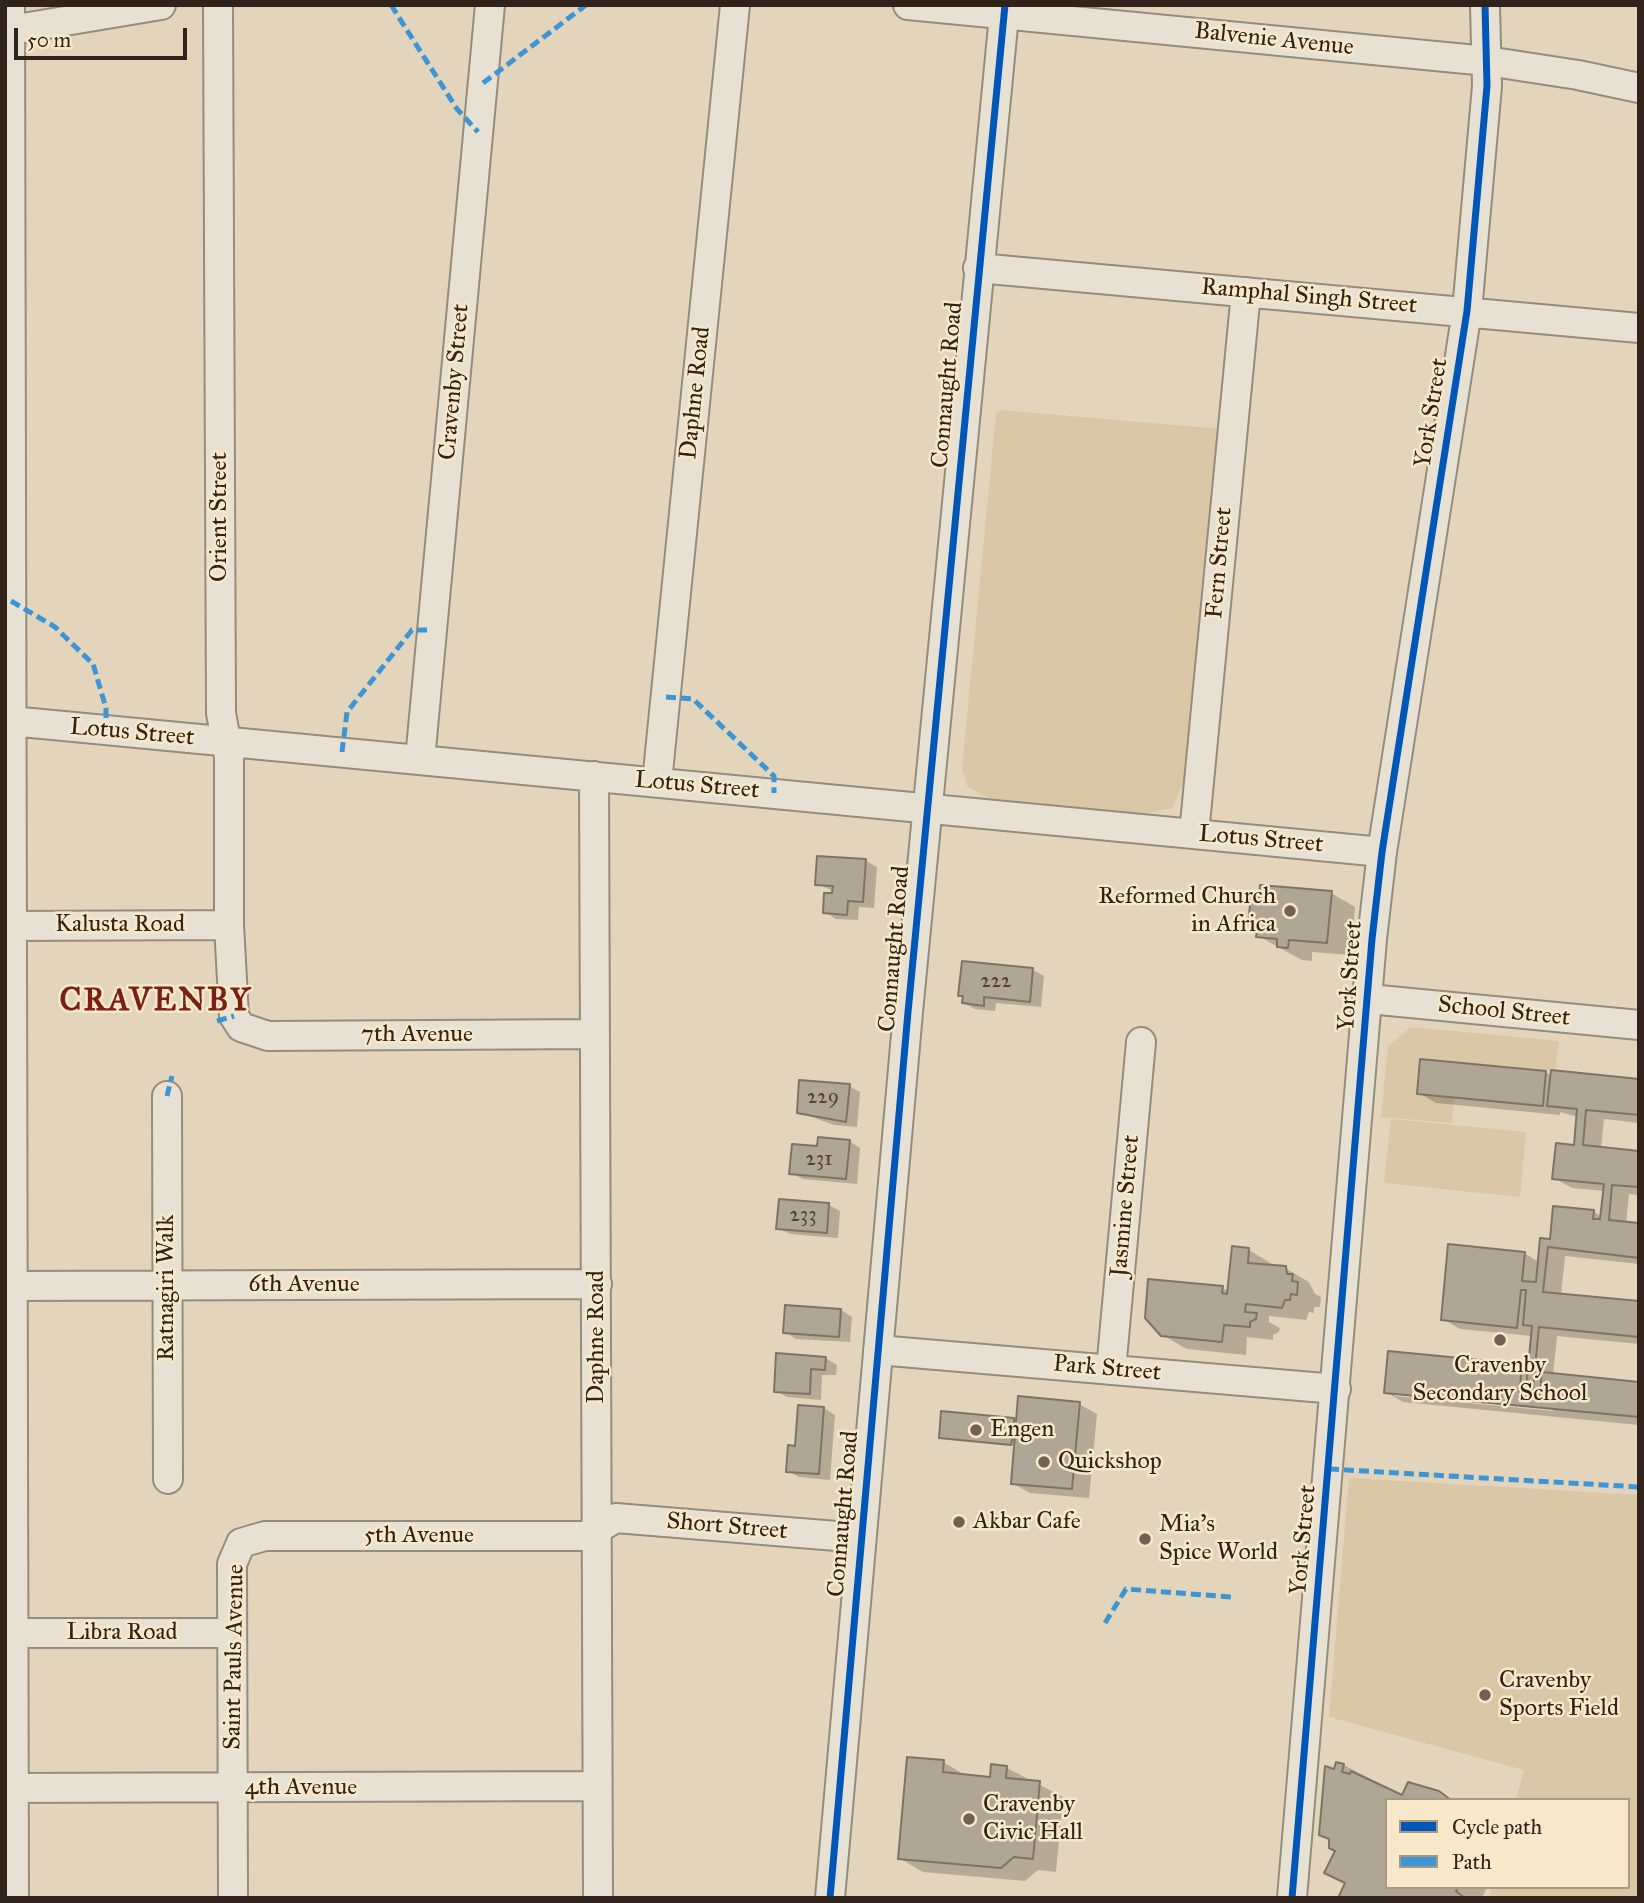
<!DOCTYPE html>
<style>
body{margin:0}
#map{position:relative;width:1644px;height:1903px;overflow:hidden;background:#e2d5bc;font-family:"IM FELL Great Primer",serif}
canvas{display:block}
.frame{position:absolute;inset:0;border:7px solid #32221c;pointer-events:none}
.legend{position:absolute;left:1385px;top:1798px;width:245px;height:91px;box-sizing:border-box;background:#f7e8c9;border:2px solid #a89984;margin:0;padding:9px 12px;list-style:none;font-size:21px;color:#32221c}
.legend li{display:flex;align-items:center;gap:14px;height:35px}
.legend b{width:35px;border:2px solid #a89984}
.scale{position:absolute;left:14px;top:28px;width:173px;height:32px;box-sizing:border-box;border:4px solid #32221c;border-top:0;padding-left:9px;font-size:21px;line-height:24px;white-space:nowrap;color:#32221c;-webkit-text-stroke:5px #f7e8c9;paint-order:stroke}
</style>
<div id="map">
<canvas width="1644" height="1903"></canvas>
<div class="frame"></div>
<ul class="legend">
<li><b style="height:9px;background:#0057b8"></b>Cycle path</li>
<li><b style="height:9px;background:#3d95d4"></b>Path</li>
</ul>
<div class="scale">50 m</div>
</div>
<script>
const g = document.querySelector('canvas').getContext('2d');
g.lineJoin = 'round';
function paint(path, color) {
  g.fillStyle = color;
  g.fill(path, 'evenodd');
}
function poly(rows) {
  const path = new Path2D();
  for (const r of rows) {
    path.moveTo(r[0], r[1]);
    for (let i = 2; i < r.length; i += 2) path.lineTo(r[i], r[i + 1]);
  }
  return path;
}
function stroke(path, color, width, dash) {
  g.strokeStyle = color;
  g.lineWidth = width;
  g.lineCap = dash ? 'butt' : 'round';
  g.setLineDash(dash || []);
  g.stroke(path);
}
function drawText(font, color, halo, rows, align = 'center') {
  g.font = font + ' "IM FELL Great Primer",serif';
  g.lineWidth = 5;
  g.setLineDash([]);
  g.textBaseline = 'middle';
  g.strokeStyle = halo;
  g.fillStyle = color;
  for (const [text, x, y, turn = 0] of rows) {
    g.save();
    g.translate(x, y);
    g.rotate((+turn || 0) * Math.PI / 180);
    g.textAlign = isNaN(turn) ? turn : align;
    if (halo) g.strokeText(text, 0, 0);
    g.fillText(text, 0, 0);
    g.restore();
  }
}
paint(poly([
 [1000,410,1222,429,1188,789,1181,788,1172,808,1143,814,988,798,967,786,962,769,996,413],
 [1411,1027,1559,1041,1555,1071,1420,1059,1417,1094,1454,1098,1452,1123,1381,1117,1388,1046],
 [1391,1119,1526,1132,1520,1197,1384,1183],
 [1349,1478,1639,1495,1639,1898,1489,1898,1492,1887,1628,1887,1628,1800,1516,1800,1524,1770,1329,1717]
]), '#d9c7a6');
paint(poly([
 [866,861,877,867,874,908,859,907,858,920,836,919,825,912,834,891,817,884],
 [1331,893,1355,907,1351,955,1312,952,1312,961,1302,960,1258,936,1258,928,1250,923],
 [963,963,1033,970,1044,976,1041,1007,996,1003,995,1011,975,1009,964,1003,965,998,960,995],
 [1545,1072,1552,1076,1639,1081,1639,1123,1604,1119,1601,1149,1639,1153,1639,1195,1629,1194,1626,1224,1639,1225,1639,1264,1565,1256,1561,1295,1639,1303,1639,1344,1557,1336,1553,1375,1639,1384,1639,1425,1403,1402,1386,1392,1522,1366,1529,1370,1532,1336,1460,1329,1443,1319,1524,1253,1539,1262,1551,1241,1593,1211,1602,1217,1605,1191,1572,1188,1554,1178,1575,1147,1578,1117,1560,1112,1560,1115,1436,1103,1419,1093],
 [1395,1392,1550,1407,1554,1411,1395,1396],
 [849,1086,860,1092,857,1127,834,1125,798,1112],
 [849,1141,860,1148,857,1184,803,1179,791,1173,819,1148],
 [829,1205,840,1211,838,1238,790,1234,778,1228],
 [1249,1250,1272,1264,1272,1267,1285,1268,1309,1282,1315,1294,1321,1297,1320,1307,1314,1307,1314,1313,1309,1312,1306,1320,1269,1316,1269,1322,1280,1328,1279,1332,1273,1335,1273,1340,1247,1337,1246,1355,1187,1349,1162,1335,1222,1288,1229,1292],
 [841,1310,852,1317,850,1342,796,1339,785,1332],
 [825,1358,837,1365,836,1375,822,1375,821,1400,787,1397,776,1391],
 [1079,1404,1097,1414,1089,1498,1030,1493,1012,1483,1016,1446,940,1437,1013,1420,1018,1422],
 [799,1406,824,1408,835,1415,830,1480,799,1477,788,1471,796,1447],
 [943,1762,967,1776,992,1779,1007,1768,1063,1797,1056,1872,1038,1870,1025,1881,923,1872,899,1858],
 [1344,1765,1403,1797,1438,1792,1451,1800,1387,1800,1387,1887,1487,1887,1482,1898,1340,1898,1346,1884,1327,1873,1337,1851,1335,1771]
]), '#0003');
const building = poly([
 [817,856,866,859,863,902,848,901,847,915,823,913,824,893,832,893,833,886,815,885,817,856],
 [1260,885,1332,891,1327,943,1289,940,1288,948,1277,947,1277,939,1256,937,1257,925,1248,924,1251,896,1259,897,1260,885],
 [962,961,1033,968,1030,1002,984,997,984,1006,962,1003,963,996,958,996,962,961],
 [1420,1059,1546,1071,1543,1106,1417,1094,1420,1059],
 [1551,1070,1639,1079,1639,1115,1586,1110,1583,1145,1639,1151,1639,1187,1612,1185,1609,1220,1639,1223,1639,1258,1548,1247,1543,1292,1639,1301,1639,1337,1539,1327,1532,1399,1539,1400,1542,1372,1639,1382,1639,1417,1384,1393,1388,1351,1522,1364,1519,1398,1525,1398,1532,1326,1523,1325,1526,1290,1521,1290,1517,1328,1441,1320,1448,1244,1525,1252,1522,1281,1536,1282,1540,1238,1550,1239,1553,1206,1594,1210,1593,1219,1600,1219,1604,1184,1552,1179,1556,1143,1574,1145,1577,1109,1547,1106,1551,1070],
 [799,1080,850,1084,846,1122,797,1113,799,1080],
 [818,1137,850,1140,846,1179,789,1174,792,1144,817,1146,818,1137],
 [779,1199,829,1203,827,1233,776,1229,779,1199],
 [1232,1246,1249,1248,1248,1263,1286,1266,1287,1274,1293,1274,1292,1281,1298,1282,1297,1295,1291,1294,1290,1300,1285,1300,1282,1308,1246,1304,1245,1312,1257,1313,1256,1319,1250,1322,1250,1327,1224,1325,1222,1342,1161,1336,1145,1318,1148,1279,1223,1286,1222,1293,1227,1294,1232,1246],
 [785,1305,841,1309,839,1337,783,1333,785,1305],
 [776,1353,826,1357,825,1370,811,1369,810,1394,774,1392,776,1353],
 [1018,1396,1080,1402,1072,1489,1011,1484,1018,1396],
 [798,1405,824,1407,819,1474,786,1472,788,1445,795,1446,798,1405],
 [941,1411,1014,1418,1015,1440,1012,1439,1011,1445,939,1438,941,1411],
 [907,1757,944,1760,943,1772,990,1777,991,1764,1007,1766,1006,1778,1040,1781,1033,1859,1014,1857,1001,1868,898,1859,907,1757],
 [1336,1762,1344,1764,1342,1772,1350,1774,1351,1771,1402,1795,1408,1782,1439,1791,1451,1800,1387,1800,1387,1887,1458,1887,1456,1891,1465,1898,1338,1898,1345,1883,1324,1873,1335,1851,1329,1848,1329,1839,1319,1835,1325,1766,1334,1769,1336,1762]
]);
paint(building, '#b0a696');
stroke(building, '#7d7468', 2);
const minor = poly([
 [10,5,14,1898],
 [218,5,221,713,229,757,229,925,234,1016,241,1027,268,1036,594,1034],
 [908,5,1487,61,1578,75,1639,88],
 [5,31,161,5],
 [978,268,1639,328],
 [11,721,1382,852],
 [420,760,490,5],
 [594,776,598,1898],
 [657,782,735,5],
 [1194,834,1246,292],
 [11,926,229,925],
 [1369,999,1639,1025],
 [167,1096,168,1479],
 [12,1286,597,1284],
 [878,1350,1336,1389],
 [1111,1370,1141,1042],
 [13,1633,231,1633],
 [5,1788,597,1786],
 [233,1898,232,1564,241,1543,265,1536,585,1536,616,1518,861,1538],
 [830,1898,908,1012,1005,5],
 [1292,1898,1372,939,1382,852,1467,311,1487,86,1485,5]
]);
stroke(minor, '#968c7e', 32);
stroke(minor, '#e7e1d4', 28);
stroke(poly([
 [391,5,457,109,478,132],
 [483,83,586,5],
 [11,601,55,627,93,664,106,708,106,730],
 [666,697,693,699,774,776,774,793],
 [342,752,347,712,412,630,432,630],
 [217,1021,234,1016],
 [167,1096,172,1076],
 [1329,1469,1639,1487],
 [1105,1623,1126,1589,1232,1597]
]), '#3d95d4', 5, [10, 5]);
stroke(poly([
 [830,1898,908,1012,1005,5],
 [1292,1898,1372,939,1382,852,1467,311,1487,86,1485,5]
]), '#0057b8', 7);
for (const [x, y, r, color] of [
 [1290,911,7,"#706154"],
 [1500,1340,7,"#706154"],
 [976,1430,7,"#706154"],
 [1044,1462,7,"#706154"],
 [959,1522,7,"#706154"],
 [1145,1539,7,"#706154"],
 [1485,1695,7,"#706154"],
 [969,1819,7,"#706154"]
]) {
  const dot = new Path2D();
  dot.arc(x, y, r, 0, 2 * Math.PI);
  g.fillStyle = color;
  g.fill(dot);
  stroke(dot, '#f7e8c9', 2.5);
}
drawText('21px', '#52433a', null, [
 ["222",996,982],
 ["229",823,1098],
 ["231",819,1160],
 ["233",803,1216]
]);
drawText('24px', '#32221c', '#f7e8c9', [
 ["Balvenie Avenue",1274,40,6],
 ["Ramphal Singh Street",1309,297,5],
 ["Cravenby Street",455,382,-85],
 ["Connaught Road",948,385,-85],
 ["Daphne Road",696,393,-84],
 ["York Street",1432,413,-81],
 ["Orient Street",220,517,-90],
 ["Fern Street",1220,563,-85],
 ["Lotus Street",132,733,5],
 ["Lotus Street",697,786,5],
 ["Lotus Street",1261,840,5],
 ["Kalusta Road",120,925],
 ["Connaught Road",895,949,-85],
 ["York Street",1351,976,-86],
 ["School Street",1504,1012,6],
 ["7th Avenue",417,1035],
 ["Jasmine Street",1126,1206,-85],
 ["6th Avenue",304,1285],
 ["Ratnagiri Walk",167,1288,-90],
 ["Daphne Road",597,1337,-90],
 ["Park Street",1107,1369,5],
 ["Connaught Road",844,1514,-85],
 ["Short Street",727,1527,5],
 ["5th Avenue",419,1536],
 ["York Street",1304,1540,-85],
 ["Libra Road",122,1633],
 ["Saint Pauls Avenue",235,1657,-89],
 ["4th Avenue",301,1788]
]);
drawText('24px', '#32221c', '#f7e8c9', [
 ["Reformed Church",1276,897,"right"],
 ["in Africa",1276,925,"right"],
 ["Cravenby",1500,1366,"center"],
 ["Secondary School",1500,1394,"center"],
 ["Engen",990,1430],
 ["Quickshop",1058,1462],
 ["Akbar Cafe",973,1522],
 ["Mia's",1159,1525],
 ["Spice World",1159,1553],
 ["Cravenby",1499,1681],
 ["Sports Field",1499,1709],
 ["Cravenby",983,1805],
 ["Civic Hall",983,1833]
], 'left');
g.letterSpacing = '2px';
drawText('bold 32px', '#7a1f14', '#f7e8c9', [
 ["CRAVENBY",156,1002]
]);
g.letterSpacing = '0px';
</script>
